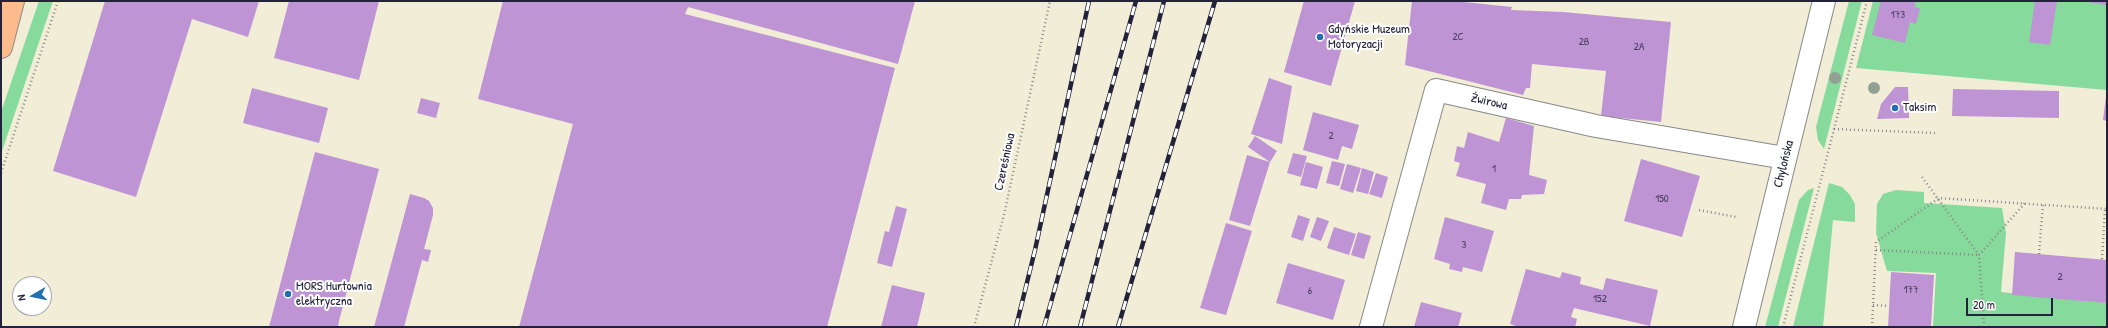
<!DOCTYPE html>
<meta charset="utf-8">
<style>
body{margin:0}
#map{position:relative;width:2108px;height:328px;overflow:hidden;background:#f1edd7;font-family:"Patrick Hand",sans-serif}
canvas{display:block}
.frame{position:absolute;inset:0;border:2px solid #22223b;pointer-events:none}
.north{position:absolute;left:12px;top:276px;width:40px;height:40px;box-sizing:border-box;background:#fff;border:1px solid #a7a7b1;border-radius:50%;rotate:261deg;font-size:11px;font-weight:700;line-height:16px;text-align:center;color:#22223b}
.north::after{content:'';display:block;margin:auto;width:14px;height:18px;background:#1f6fb2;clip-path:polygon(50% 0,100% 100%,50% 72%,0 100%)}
.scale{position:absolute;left:1966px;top:298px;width:87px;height:18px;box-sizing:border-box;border:2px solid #22223b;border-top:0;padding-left:5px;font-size:12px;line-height:14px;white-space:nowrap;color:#22223b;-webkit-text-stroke:3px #fff;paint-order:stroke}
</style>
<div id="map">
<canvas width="2108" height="328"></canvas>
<div class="frame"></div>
<div class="north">N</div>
<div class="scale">20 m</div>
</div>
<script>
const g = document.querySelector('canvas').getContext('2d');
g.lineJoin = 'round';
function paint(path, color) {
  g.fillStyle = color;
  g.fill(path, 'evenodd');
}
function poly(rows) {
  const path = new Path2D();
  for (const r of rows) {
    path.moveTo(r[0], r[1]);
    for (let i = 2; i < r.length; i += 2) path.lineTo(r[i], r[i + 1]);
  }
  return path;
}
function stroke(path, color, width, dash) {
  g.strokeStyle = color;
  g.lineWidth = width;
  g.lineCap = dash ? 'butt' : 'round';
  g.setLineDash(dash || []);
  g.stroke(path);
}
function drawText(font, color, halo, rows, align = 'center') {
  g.font = font + ' "Patrick Hand",sans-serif';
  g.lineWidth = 4;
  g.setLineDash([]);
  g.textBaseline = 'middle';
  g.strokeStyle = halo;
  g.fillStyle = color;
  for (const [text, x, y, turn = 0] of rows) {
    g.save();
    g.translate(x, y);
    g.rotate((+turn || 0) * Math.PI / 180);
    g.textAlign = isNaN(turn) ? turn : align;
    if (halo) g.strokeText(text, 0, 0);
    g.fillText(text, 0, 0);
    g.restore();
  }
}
paint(poly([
 [39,1,53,1,1,154,1,112],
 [1849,1,1862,1,1824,149,1818,140,1816,127],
 [1873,1,2107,1,2107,90,1856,68],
 [1829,183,1842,187,1850,195,1855,204,1855,222,1833,220,1823,327,1793,327],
 [1814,188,1778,327,1765,327,1799,200,1808,190],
 [1896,190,1924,192,1924,203,2002,208,2006,233,2001,292,2107,303,2107,327,1933,327,1936,273,1887,271,1876,233,1877,204,1883,194]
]), '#86da9b');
paint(poly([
 [105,1,259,1,248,37,192,19,136,197,53,171],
 [289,1,379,1,359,80,274,58],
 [503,1,915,1,898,64,688,7,685,14,895,68,827,327,519,327,573,124,478,99],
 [1304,1,1355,1,1331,86,1284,72],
 [1412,1,1454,1,1512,7,1511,10,1563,12,1671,22,1661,122,1601,116,1606,71,1532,64,1530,88,1526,88,1523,95,1405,65],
 [1881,1,1916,1,1914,7,1920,8,1916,24,1910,22,1905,43,1872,35],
 [2035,1,2057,1,2050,45,2029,42],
 [2089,1,2107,1,2107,5,2089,2],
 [1269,78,1292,86,1282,144,1251,134],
 [1895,87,1908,87,1909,118,1877,119,1881,104],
 [252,88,328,108,319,143,243,123],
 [1953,89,2059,91,2059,118,1952,116],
 [2106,96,2107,96,2107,121,2103,120],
 [421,98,440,103,436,118,417,113],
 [1313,112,1359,125,1352,149,1342,146,1338,160,1303,150],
 [1506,118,1534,126,1529,175,1547,180,1544,194,1522,195,1521,199,1509,199,1506,210,1481,203,1486,184,1456,176,1460,163,1454,161,1457,146,1464,148,1468,132,1499,142],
 [1255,136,1277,151,1270,162,1248,147],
 [315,152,379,169,339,321,338,327,269,327],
 [1293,153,1307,156,1301,177,1287,173],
 [1247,155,1270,162,1250,226,1229,220],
 [1641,159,1700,176,1682,237,1624,221],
 [1332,161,1345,164,1339,186,1326,183],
 [1306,162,1323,167,1317,189,1300,185],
 [1347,164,1361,168,1353,193,1340,189],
 [1362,168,1374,172,1368,194,1356,191],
 [1376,173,1388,177,1382,198,1369,194],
 [410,194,424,198,429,201,433,208,433,215,424,249,431,250,428,262,422,260,404,327,374,327],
 [896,206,907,209,892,267,877,263,885,231,889,232],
 [1298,215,1310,219,1303,241,1291,237],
 [1317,217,1329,221,1321,241,1310,237],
 [1445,217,1494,231,1482,272,1463,267,1462,272,1449,269,1450,264,1434,259],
 [1226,223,1252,231,1226,315,1200,308],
 [1334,227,1356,234,1349,255,1327,248],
 [1358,232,1371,236,1364,259,1351,255],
 [2015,252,2107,260,2107,303,2012,295],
 [1288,263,1345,280,1333,320,1276,303],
 [1526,269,1560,278,1562,272,1581,277,1580,284,1603,290,1606,278,1658,290,1650,326,1574,308,1571,317,1577,319,1575,327,1519,327,1510,324],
 [1891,272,1934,275,1931,327,1888,327],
 [892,285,925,293,917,327,881,327],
 [1421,302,1462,313,1458,327,1414,327]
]), '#be94d4');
const minor = poly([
 [1371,327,1436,90,1596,126,1785,158],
 [1744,327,1824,1]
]);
const major = poly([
 [1,47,13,1]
]);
stroke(minor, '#8a8889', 24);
stroke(major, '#8a8889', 24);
stroke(poly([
 [1834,129,1935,133],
 [1,173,58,1],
 [1922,177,1979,255],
 [1699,210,1736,217],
 [1876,250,1979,255],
 [2039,254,2043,204],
 [2102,259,2105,209],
 [1873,305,1889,306],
 [974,327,1004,215,1050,1],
 [1783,327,1867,1],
 [1872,327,1876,242,1939,198,2107,209],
 [1984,327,1979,255,2025,203]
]), '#8a8889', 2.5, [1, 3]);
stroke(minor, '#fff', 22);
stroke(major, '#fbbb8c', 22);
const rail = poly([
 [1016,327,1035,250,1089,1],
 [1044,327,1136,1],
 [1080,327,1164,1],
 [1118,327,1215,1]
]);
stroke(rail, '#22223b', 4.5);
stroke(rail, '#fff', 3, [9]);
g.fillStyle = '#92a194';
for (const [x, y] of [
 [1835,78],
 [1874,88]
]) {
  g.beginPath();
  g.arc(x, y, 6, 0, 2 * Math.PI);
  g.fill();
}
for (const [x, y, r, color] of [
 [1320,37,4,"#1f6fb2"],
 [1895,108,4,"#1f6fb2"],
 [288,294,4,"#1f6fb2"]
]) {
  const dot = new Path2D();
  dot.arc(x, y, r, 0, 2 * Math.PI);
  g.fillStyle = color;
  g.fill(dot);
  stroke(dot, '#fff', 1.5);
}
drawText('11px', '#493e61', null, [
 ["173",1898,15],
 ["2C",1458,37],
 ["2B",1584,42],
 ["2A",1639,47],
 ["2",1331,136],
 ["1",1494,169],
 ["150",1662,199],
 ["3",1464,245],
 ["2",2060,277],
 ["177",1911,290],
 ["6",1310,291],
 ["152",1600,299]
]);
drawText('13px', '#22223b', '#fff', [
 ["Gdyńskie Muzeum",1328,30],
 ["Motoryzacji",1328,45],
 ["Taksim",1903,108],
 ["MORS Hurtownia",296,287],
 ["elektryczna",296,302]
], 'left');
drawText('13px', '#22223b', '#fff', [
 ["Żwirowa",1489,102,13],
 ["Czereśniowa",1005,162,-78],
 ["Chylońska",1784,164,-76]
]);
</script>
